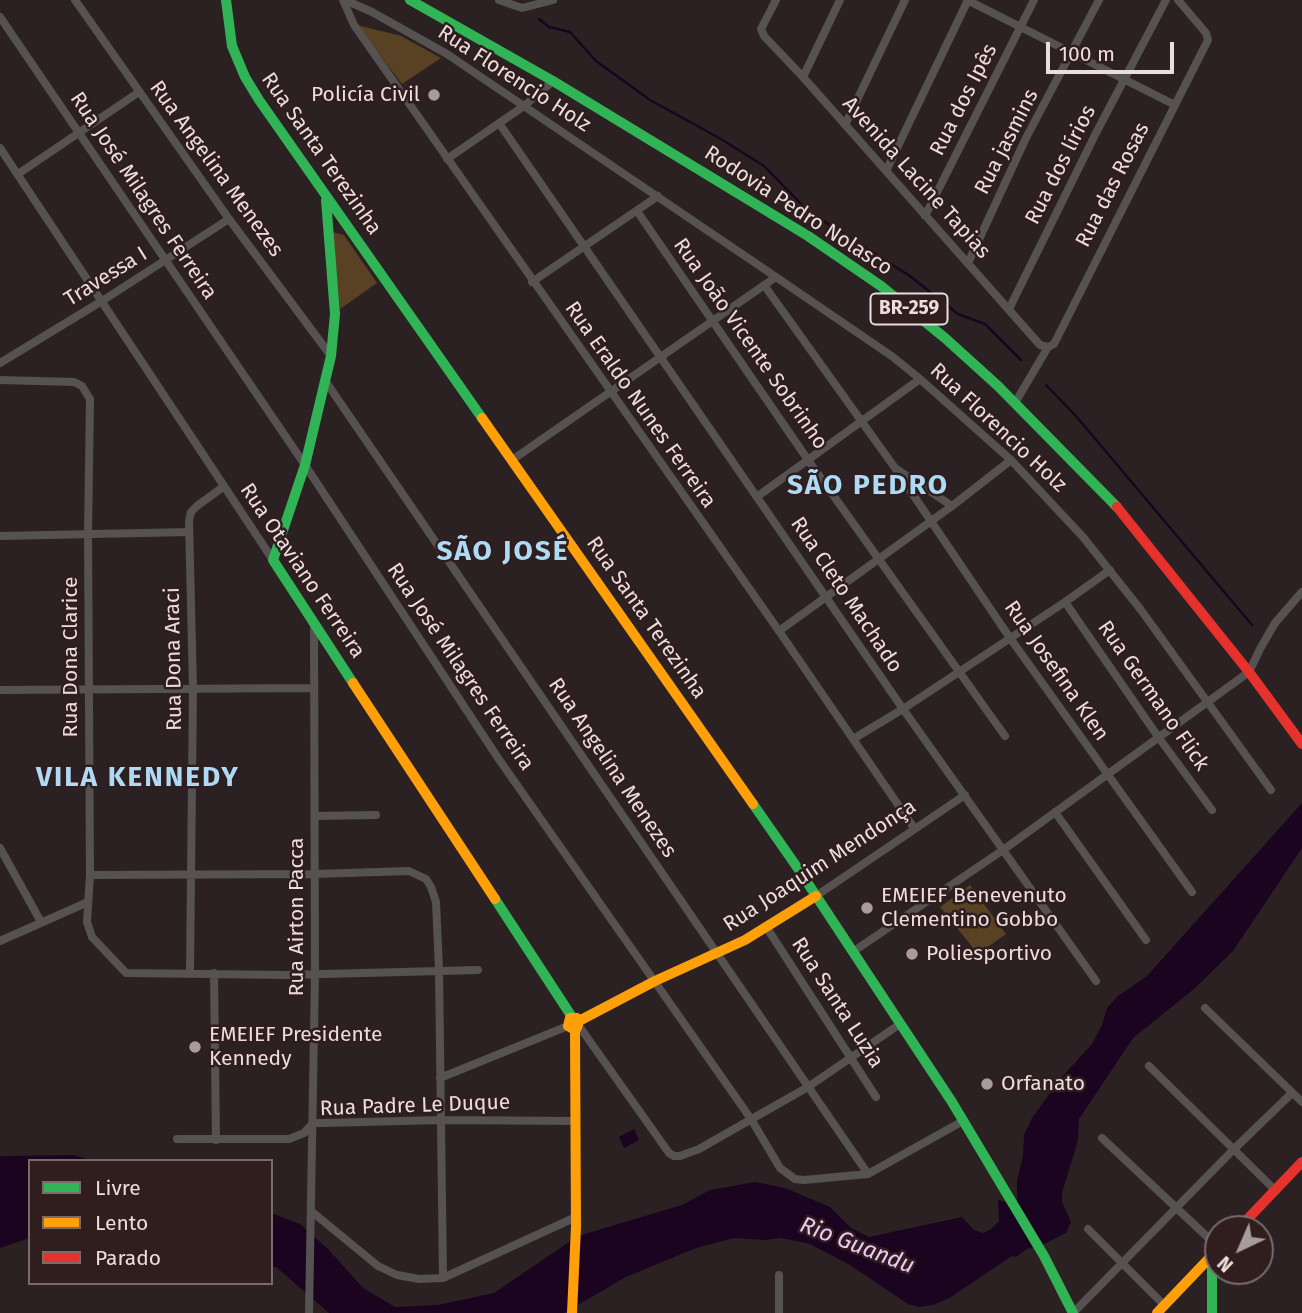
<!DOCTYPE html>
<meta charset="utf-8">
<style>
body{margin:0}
#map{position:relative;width:1302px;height:1313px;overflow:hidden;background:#2c2122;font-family:"Fira Sans",sans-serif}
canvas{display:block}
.legend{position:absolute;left:28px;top:1159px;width:245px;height:126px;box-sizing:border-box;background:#301d1e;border:2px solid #7b6a6b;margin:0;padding:9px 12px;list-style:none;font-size:21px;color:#ebddde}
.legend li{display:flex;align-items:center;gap:14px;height:35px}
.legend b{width:35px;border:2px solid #7b6a6b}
.north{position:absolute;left:1204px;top:1215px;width:70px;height:70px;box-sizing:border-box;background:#301d1e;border:2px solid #7b6a6b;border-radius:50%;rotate:224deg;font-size:19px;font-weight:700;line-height:28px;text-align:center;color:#ebddde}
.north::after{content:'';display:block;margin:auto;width:24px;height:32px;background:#a89b9c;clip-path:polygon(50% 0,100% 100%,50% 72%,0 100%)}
.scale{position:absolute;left:1046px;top:42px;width:128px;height:32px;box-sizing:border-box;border:4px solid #ebddde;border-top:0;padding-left:9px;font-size:21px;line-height:24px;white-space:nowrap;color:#ebddde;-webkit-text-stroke:5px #301d1e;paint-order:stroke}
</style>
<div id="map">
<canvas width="1302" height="1313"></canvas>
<ul class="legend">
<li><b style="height:9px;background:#30b455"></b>Livre</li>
<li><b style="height:9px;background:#ff9f0a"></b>Lento</li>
<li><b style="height:9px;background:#e5322d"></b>Parado</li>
</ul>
<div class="north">N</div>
<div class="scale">100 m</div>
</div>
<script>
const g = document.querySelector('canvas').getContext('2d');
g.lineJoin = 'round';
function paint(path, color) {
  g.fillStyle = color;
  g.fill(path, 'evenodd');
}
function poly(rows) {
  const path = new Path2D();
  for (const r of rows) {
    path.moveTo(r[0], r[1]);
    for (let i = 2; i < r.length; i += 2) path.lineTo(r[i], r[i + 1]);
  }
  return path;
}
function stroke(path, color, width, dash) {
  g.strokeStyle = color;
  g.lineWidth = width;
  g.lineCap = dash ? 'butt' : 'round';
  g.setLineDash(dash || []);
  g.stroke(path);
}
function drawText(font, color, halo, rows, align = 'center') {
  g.font = font + ' "Fira Sans",sans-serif';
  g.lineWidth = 5;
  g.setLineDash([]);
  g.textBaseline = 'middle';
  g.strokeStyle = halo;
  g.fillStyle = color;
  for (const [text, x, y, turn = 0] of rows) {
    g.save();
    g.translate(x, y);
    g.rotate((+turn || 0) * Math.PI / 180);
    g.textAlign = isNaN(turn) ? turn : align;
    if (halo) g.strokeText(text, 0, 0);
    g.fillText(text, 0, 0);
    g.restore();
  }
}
paint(poly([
 [357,25,401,36,441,58,402,84],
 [332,232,344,235,377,283,340,309],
 [970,885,1006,934,978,954,940,907]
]), '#594123');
paint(poly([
 [1302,803,1302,848,1233,951,1194,989,1133,1038,1079,1119,1078,1140,1062,1193,1062,1202,1071,1222,1066,1233,1040,1246,1027,1249,1016,1257,1012,1256,951,1297,933,1305,919,1307,908,1304,850,1265,810,1244,781,1238,765,1240,734,1238,696,1248,626,1277,564,1313,329,1313,276,1267,271,1267,271,1213,300,1224,328,1249,363,1288,395,1307,438,1305,494,1293,578,1236,682,1205,710,1190,755,1182,785,1188,830,1207,851,1228,869,1237,962,1217,974,1230,983,1233,990,1230,999,1221,998,1200,1017,1205,1017,1181,1023,1156,1024,1135,1032,1118,1061,1078,1092,1044,1102,1025,1107,1008,1118,996,1147,976],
 [634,1129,639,1140,624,1148,619,1137],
 [74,1155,94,1161,30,1161,30,1238,0,1248,0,1156]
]), '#1a041f');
stroke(poly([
 [539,19,549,27,570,32,596,61,650,100,721,139,764,166,809,212,910,276,958,314,985,324,1021,360],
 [1046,385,1076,416,1252,625]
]), '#1a041f', 2.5);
stroke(poly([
 [75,0,229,219,331,356],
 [343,0,354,25,779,631,914,828],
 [345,0,372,12,447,54,776,277,893,357,920,379,1011,460,1083,537,1141,610,1271,790],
 [499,0,522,8,553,0],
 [776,0,761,29,764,36,803,77,1040,345,1048,347],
 [967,0,1173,104],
 [0,17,305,465,498,758,751,1119,780,1168,795,1179,804,1180,868,1174,963,1121],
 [803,77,840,0],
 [499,123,903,709,1096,981],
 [845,125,905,0],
 [0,148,273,560],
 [447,159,524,106,553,81],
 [886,171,968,0],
 [18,174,139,92],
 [637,211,808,460,1005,736],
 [925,216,1034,0],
 [968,263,1026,138,1099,0],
 [532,282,658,196],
 [764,285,895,468,952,506],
 [1009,309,1095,135,1166,0],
 [0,363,102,301,229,219],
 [0,380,74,382,82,386,90,399,88,533,90,875,87,922,92,937,126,973,286,975,478,970],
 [326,382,868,1174],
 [1015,403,1048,347,1054,344,1208,40,1206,33,1178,0],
 [512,460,776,277],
 [895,468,1010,638,1192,892],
 [758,496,920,379],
 [0,536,189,532],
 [1065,602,1159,738,1212,810],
 [779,631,952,506,1011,460],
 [0,690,314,688],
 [853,739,903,709,1065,602,1110,570],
 [1055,812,1146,940],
 [315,816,376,815],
 [0,848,41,922],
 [90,875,315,874,409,871,426,879,431,887,436,902,439,969,443,1278],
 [816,896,965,795],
 [767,928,876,1097],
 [0,941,88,902],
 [854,951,1003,850,1249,672,1260,649,1275,623,1302,592],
 [190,973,193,688,189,521,191,512,197,506,223,487],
 [214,973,216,1140],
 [1205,1008,1302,1102],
 [579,1026,669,1153,674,1156,680,1156,699,1149,808,1087,900,1024],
 [1149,1066,1276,1191],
 [440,1078,568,1026],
 [1102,1138,1218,1247],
 [177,1139,289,1139,304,1133,313,1123,323,1123,440,1120,574,1121],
 [311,1211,378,1266,397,1275,419,1279,443,1278,576,1217],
 [1088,1229,1164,1305],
 [779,1275,779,1313],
 [309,1313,315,974,314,623],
 [1073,1313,1233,1150,1292,1093]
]), '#565251', 8);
stroke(poly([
 [226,0,232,46,245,77,259,100,482,418],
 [410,0,553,81,808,236,881,286,945,338,998,386,1117,507],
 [326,200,335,314,331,356,305,465,273,560,353,683],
 [753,804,799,870,952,1102,1044,1256,1073,1313],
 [495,899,572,1017],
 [1212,1256,1212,1313]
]), '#30b455', 10);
stroke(poly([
 [482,418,753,804],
 [353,683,495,899],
 [579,1021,577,1018,570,1018,568,1026,573,1029,577,1028,579,1021,655,981,745,940,816,896],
 [572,1313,576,1227,575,1029],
 [1157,1313,1218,1249]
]), '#ff9f0a', 10);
stroke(poly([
 [1117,507,1249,672,1302,744],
 [1238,1229,1302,1162]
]), '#e5322d', 10);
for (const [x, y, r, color] of [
 [434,95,7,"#a89b9c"],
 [867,908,7,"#a89b9c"],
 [912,954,7,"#a89b9c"],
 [195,1047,7,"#a89b9c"],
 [987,1084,7,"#a89b9c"]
]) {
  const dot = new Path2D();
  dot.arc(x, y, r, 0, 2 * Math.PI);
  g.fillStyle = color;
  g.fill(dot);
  stroke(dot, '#301d1e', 2.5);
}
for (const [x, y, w] of [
 [909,309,77]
]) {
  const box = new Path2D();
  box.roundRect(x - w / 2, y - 15.5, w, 31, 5);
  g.fillStyle = '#301d1e';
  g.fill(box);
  stroke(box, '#ebddde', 2);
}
drawText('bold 19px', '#ebddde', null, [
 ["BR-259",909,309]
]);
drawText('21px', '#ebddde', '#301d1e', [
 ["Rua Florencio Holz",514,79,33],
 ["Rua dos Ipês",964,100,-63],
 ["Rua jasmins",1007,142,-63],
 ["Rua Santa Terezinha",321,154,55],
 ["Rua dos lírios",1061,165,-63],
 ["Rua Angelina Menezes",216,169,54],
 ["Avenida Lacine Tapias",916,178,48],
 ["Rua das Rosas",1113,185,-63],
 ["Rua José Milagres Ferreira",143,196,56],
 ["Rodovia Pedro Nolasco",798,211,33],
 ["Travessa I",106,277,-32],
 ["Rua João Vicente Sobrinho",750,344,55],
 ["Rua Eraldo Nunes Ferreira",640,405,55],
 ["Rua Florencio Holz",998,428,43],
 ["Rua Otaviano Ferreira",302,571,56],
 ["Rua Cleto Machado",846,595,56],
 ["Rua Santa Terezinha",646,618,55],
 ["Rua Dona Clarice",71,657,-90],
 ["Rua Dona Araci",174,659,-91],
 ["Rua José Milagres Ferreira",460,667,56],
 ["Rua Josefina Klen",1056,671,55],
 ["Rua Germano Flick",1153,696,55],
 ["Rua Angelina Menezes",612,768,56],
 ["Rua Joaquim Mendonça",820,866,-33],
 ["Rua Airton Pacca",297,917,-90],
 ["Rua Santa Luzia",837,1003,57],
 ["Rua Padre Le Duque",415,1106,-2]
]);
drawText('21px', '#ebddde', '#301d1e', [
 ["Policía Civil",420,95,"right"],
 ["EMEIEF Benevenuto",881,896],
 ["Clementino Gobbo",881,920],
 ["Poliesportivo",926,954],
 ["EMEIEF Presidente",209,1035],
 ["Kennedy",209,1059],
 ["Orfanato",1001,1084]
], 'left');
drawText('italic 23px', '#efc8fb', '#301d1e', [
 ["Rio Guandu",857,1246,21]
]);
g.letterSpacing = '2px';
drawText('bold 28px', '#addbf5', '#301d1e', [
 ["SÃO PEDRO",868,486],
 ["SÃO JOSÉ",503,552],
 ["VILA KENNEDY",138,778]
]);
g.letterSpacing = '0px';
</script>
